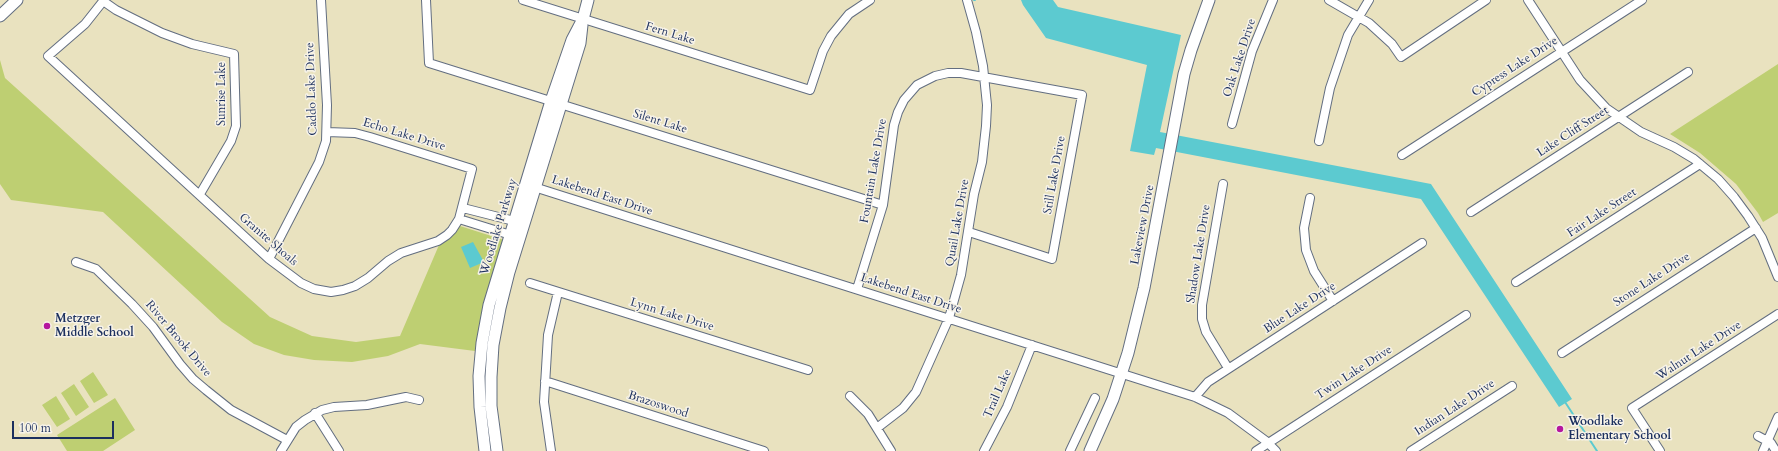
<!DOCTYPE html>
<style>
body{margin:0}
#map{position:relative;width:1778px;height:451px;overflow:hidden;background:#e9e2bf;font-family:Cardo,serif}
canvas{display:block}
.scale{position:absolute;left:12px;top:421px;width:102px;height:18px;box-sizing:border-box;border:2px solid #1b2f5e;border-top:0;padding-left:5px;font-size:12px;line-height:14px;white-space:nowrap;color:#1b2f5e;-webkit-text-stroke:3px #f7f3e8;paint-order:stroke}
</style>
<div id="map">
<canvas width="1778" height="451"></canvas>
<div class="scale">100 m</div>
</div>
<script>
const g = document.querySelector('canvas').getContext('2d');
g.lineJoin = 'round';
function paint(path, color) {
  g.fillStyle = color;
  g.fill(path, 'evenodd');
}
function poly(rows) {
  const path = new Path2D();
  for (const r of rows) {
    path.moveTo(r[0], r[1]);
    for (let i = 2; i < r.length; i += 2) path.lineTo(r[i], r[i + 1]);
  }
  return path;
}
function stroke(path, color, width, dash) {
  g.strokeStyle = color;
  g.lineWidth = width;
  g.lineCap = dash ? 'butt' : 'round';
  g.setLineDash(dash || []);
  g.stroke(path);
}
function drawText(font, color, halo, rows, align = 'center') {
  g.font = font + ' Cardo,serif';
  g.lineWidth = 3;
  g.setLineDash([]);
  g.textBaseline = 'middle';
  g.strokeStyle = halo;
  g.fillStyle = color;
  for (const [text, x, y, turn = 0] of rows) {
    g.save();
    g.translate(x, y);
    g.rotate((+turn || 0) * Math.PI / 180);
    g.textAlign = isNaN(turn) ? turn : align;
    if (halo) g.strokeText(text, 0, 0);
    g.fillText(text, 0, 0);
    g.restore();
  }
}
paint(poly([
 [0,60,5,78,270,317,312,336,356,342,400,336,439,245,452,235,460,226,504,240,479,338,477,338,475,351,420,344,388,356,352,362,314,360,284,355,254,344,222,322,103,212,11,200,0,184],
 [1778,64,1778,213,1763,222,1758,213,1736,184,1700,153,1670,134],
 [93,372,108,395,94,403,80,381],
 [74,384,89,407,76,416,61,393],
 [56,396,70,419,57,427,42,405],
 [115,398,135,430,103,451,67,451,57,435]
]), '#becf72');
paint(poly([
 [1021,0,1053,0,1058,7,1181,35,1160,132,1431,184,1572,399,1559,407,1421,199,1156,148,1154,155,1130,151,1147,65,1046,38,1023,5],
 [473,242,484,262,470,268,461,247]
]), '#5ccad0');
stroke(poly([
 [974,0,975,0],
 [1565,402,1597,451]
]), '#5ccad0', 2);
const street = poly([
 [104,0,85,24,48,56,269,259,301,283,314,289,331,292,343,290,355,286,368,278,388,261,401,253,438,241,447,235,452,230,459,219,472,169,370,137,355,133,327,132],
 [426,0,429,63,883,205],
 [523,0,810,90,823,51,831,36,849,14,870,0],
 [1329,0,1369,23,1392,44,1401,57,1486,0],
 [1528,0,1580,80,1606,108,1641,132,1674,147,1694,159,1718,179,1734,197,1748,216,1762,238,1778,277],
 [103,1,116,10,162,33,192,44,234,54,236,126,231,141,200,194],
 [1232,124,1252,51,1273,0],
 [1319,141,1330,88,1348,35,1369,0],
 [1402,155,1642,0],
 [1223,184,1202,305,1202,319,1206,332,1228,368],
 [531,186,1195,397,1228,413,1266,441,1276,451],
 [1310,198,1304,228,1306,250,1314,271,1333,301],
 [463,208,518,222],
 [1471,212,1688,72],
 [459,219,514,236],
 [269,259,319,162,326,141,327,105,321,0],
 [76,262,96,269,132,304,153,327,180,364,193,379,206,390,231,410,287,440],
 [1516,282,1700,164],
 [530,283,808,370],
 [857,289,883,205,894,125,898,112,904,100,917,85,935,76,948,73,961,73,1082,95,1052,259,969,232],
 [1562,353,1756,228],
 [545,381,764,451],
 [850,396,868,414,891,451],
 [1195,397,1208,382,1422,243],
 [315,413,339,451],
 [877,428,903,408,916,392,949,318,961,275,974,194,982,162,986,126,987,105,983,66,976,32,967,0],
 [1758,436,1771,443],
 [1771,443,1776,451],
 [281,451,296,427,305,420,322,410,334,407,367,405,406,397,419,400],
 [551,451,544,402,548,335,558,292],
 [984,451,1007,407,1032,345],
 [1070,451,1095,398],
 [1256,451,1466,315],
 [1411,451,1512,386],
 [1660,451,1632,408,1778,314],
 [1763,451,1778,417]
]);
const secondary = poly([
 [0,16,17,0],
 [485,451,480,407,479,376,482,343,489,305,551,101,572,40,583,19,588,0],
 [497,451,491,406,491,377,493,345,500,308,509,272,580,43,582,25],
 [1090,451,1113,399,1128,353,1144,288,1184,74,1191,50,1209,0]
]);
stroke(street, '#636e80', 10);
stroke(secondary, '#636e80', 13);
stroke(street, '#fff', 8);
stroke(secondary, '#fff', 11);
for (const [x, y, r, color] of [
 [47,326,4,"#b5179e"],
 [1560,429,4,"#b5179e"]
]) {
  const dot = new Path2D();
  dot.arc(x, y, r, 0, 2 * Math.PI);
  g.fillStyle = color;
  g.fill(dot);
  stroke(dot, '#f7f3e8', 1.5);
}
drawText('12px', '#1b2f5e', '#f7f3e8', [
 ["Fern Lake",670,34,17],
 ["Oak Lake Drive",1240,58,-72],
 ["Cypress Lake Drive",1515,67,-33],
 ["Caddo Lake Drive",312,89,-92],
 ["Sunrise Lake",222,94,-90],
 ["Silent Lake",660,122,17],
 ["Lake Cliff Street",1573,132,-33],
 ["Echo Lake Drive",404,135,17],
 ["Fountain Lake Drive",874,171,-80],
 ["Still Lake Drive",1055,175,-80],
 ["Lakebend East Drive",602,196,18],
 ["Fair Lake Street",1602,213,-33],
 ["Quail Lake Drive",958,223,-80],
 ["Lakeview Drive",1143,225,-79],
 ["Woodlake Parkway",499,227,-73],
 ["Granite Shoals",268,240,41],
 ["Shadow Lake Drive",1199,254,-81],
 ["Stone Lake Drive",1652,280,-33],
 ["Lakebend East Drive",911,294,18],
 ["Blue Lake Drive",1300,308,-33],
 ["Lynn Lake Drive",672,315,17],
 ["River Brook Drive",178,339,50],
 ["Walnut Lake Drive",1699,351,-33],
 ["Twin Lake Drive",1354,373,-33],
 ["Trail Lake",998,394,-66],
 ["Brazoswood",658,405,18],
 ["Indian Lake Drive",1455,408,-33]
]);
drawText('bold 12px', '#1b2f5e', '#f7f3e8', [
 ["Metzger",55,319],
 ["Middle School",55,333],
 ["Woodlake",1568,422],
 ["Elementary School",1568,436]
], 'left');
</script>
